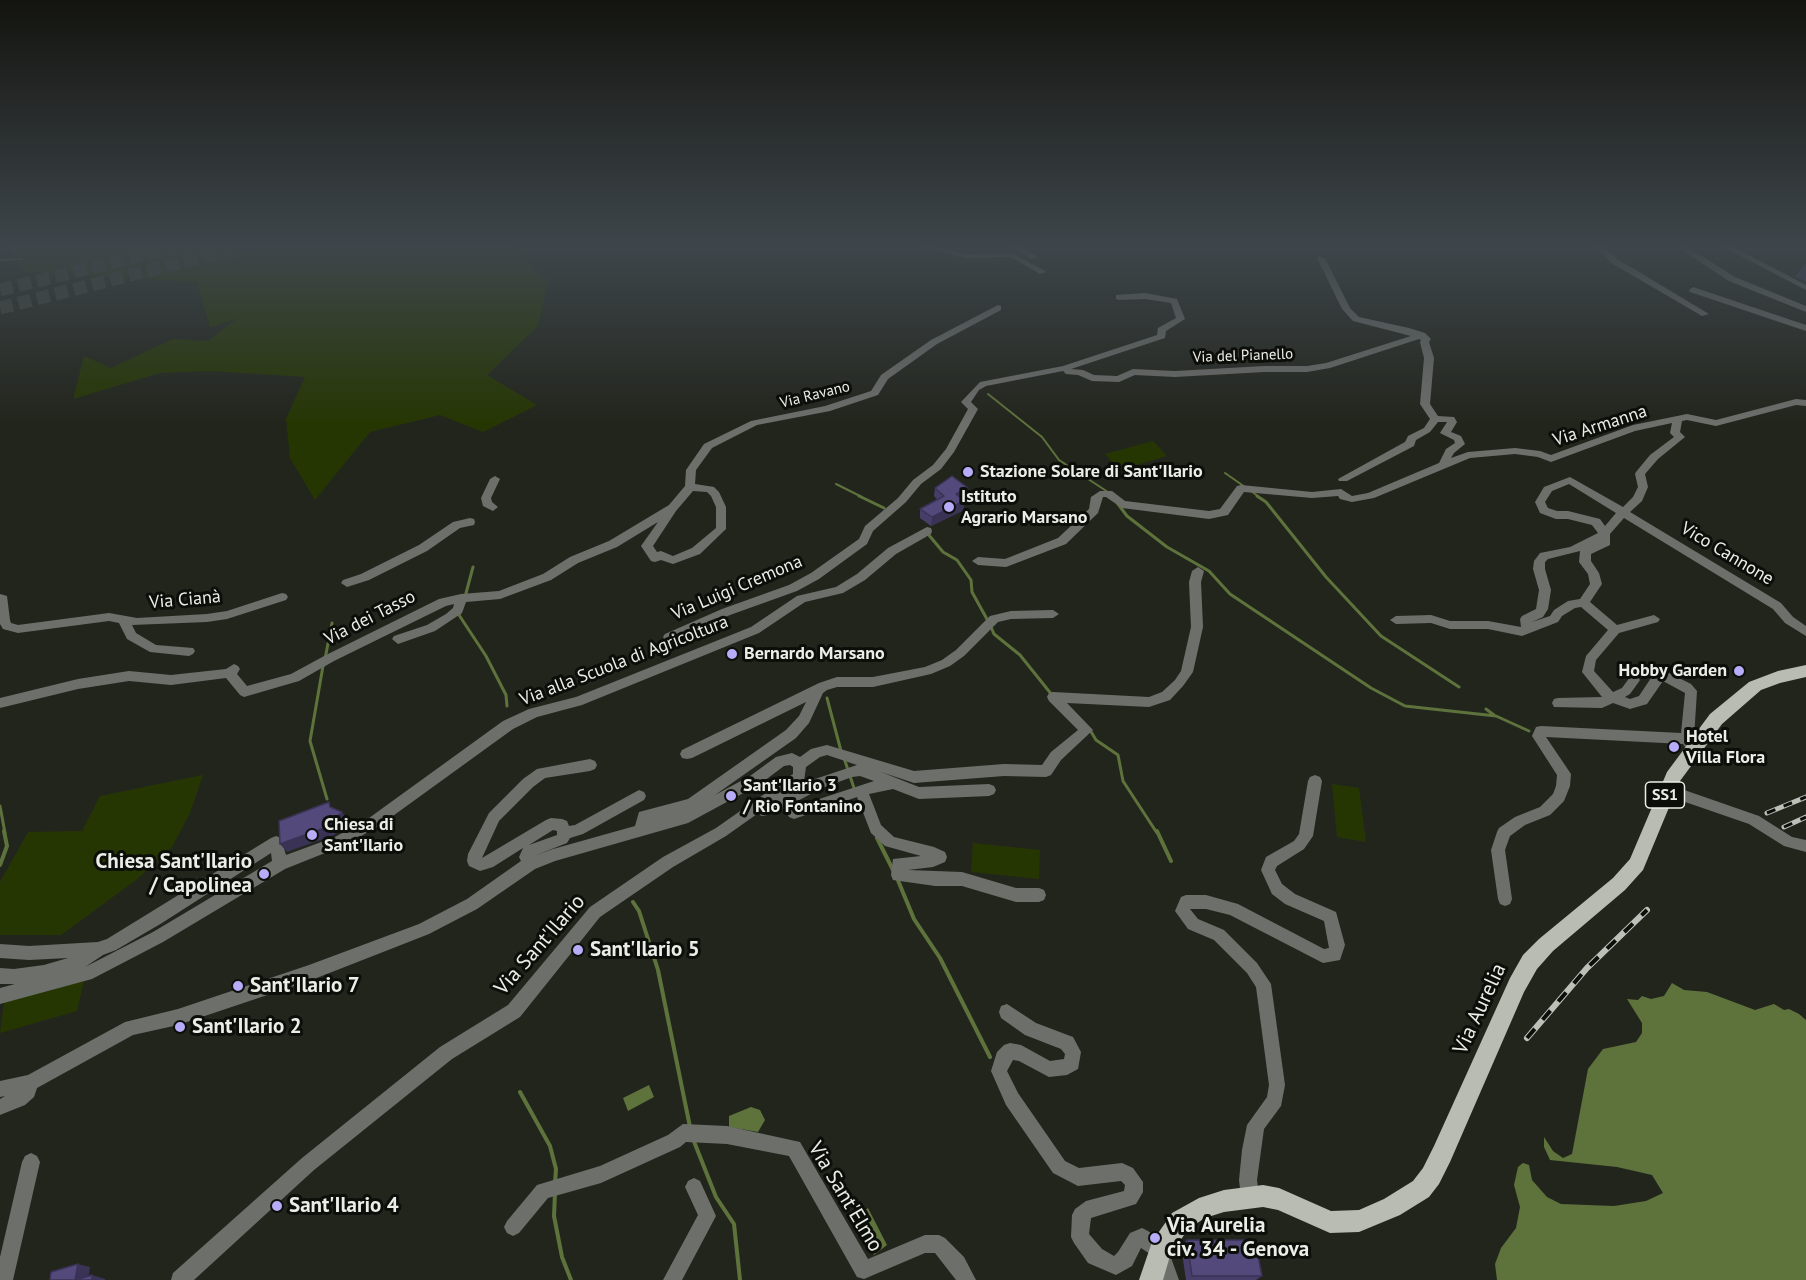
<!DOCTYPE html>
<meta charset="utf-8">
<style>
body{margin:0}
canvas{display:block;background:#22251c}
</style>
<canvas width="1806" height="1280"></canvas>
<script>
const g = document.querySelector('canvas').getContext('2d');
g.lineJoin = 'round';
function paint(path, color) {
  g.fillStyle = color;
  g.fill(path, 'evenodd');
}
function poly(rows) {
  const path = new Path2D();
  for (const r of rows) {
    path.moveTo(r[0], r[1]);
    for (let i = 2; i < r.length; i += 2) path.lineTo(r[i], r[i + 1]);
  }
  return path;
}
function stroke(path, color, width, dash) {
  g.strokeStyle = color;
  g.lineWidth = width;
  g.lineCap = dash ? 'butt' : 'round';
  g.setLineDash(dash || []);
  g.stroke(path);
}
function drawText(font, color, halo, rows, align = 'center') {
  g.font = font + ' "PT Sans",sans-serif';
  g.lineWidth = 6;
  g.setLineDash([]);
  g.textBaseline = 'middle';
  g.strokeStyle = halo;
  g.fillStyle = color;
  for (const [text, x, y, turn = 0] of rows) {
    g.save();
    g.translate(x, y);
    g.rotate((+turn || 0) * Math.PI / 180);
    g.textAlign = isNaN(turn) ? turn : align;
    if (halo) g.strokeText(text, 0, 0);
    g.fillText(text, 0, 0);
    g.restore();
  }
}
paint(poly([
 [7,244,510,244,548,283,538,326,487,375,537,405,483,432,440,415,370,432,315,500,290,458,286,419,305,377,211,371,160,373,73,399,84,356,111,368,173,339,208,341,236,319,210,327,197,282,25,272],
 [1153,441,1167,456,1119,470,1105,454],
 [203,775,190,813,172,847,136,880,61,935,0,935,0,882,28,832,82,831,100,796],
 [1332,784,1359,788,1366,842,1337,837],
 [973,843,1040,850,1039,879,971,872],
 [84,980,77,1011,0,1033,4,1002]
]), '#263603');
paint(poly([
 [1672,983,1684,990,1707,992,1755,1010,1774,1004,1784,1010,1789,1009,1799,1014,1806,1020,1806,1280,1497,1280,1495,1264,1501,1248,1516,1228,1520,1207,1514,1185,1518,1167,1523,1163,1529,1165,1532,1180,1547,1197,1561,1204,1614,1206,1646,1201,1663,1193,1652,1175,1617,1167,1550,1160,1544,1147,1544,1137,1553,1151,1563,1158,1572,1154,1588,1069,1603,1049,1636,1042,1642,1033,1642,1023,1627,999,1638,1000,1642,996,1651,999,1664,996],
 [649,1085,654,1097,628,1111,623,1098],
 [751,1107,760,1110,765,1120,758,1132,729,1127,729,1116],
 [868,1208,887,1245,874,1255,855,1217]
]), '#5e723c');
stroke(poly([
 [0,260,22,259],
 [988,394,1042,437,1059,460,1111,494],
 [1225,473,1245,487],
 [836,484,862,497],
 [1251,491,1259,497]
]), '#5e723c', 2);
stroke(poly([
 [859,496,884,508],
 [1257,496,1266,502,1326,577,1381,636,1459,687],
 [1118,504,1127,516,1167,547,1209,571,1230,594,1371,688,1405,706,1496,716,1529,731],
 [928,534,943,552,957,560,971,580,972,592,988,621],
 [465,597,473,567],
 [460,612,459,615,486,656,506,695,507,706],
 [991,627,994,634,1020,655,1052,695],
 [325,659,332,623],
 [323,666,310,741,327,799],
 [827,698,841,751],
 [1486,709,1494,715],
 [1090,730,1096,740,1118,755,1123,781,1157,833],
 [844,758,855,791],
 [0,806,5,833]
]), '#5e723c', 3);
stroke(poly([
 [1157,831,1171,861],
 [877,838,893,870],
 [0,865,7,846,4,831],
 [897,878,914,919,940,958,990,1057],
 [633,902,639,911,658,970,690,1127],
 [520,1092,550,1146,556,1169,555,1183],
 [693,1139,716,1197,734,1224,740,1280],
 [555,1193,554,1216,562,1257,571,1280]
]), '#5e723c', 4);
stroke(poly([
 [0,290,189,244],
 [0,308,254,244]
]), '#40433a', 13, [13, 6]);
paint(poly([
 [906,244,923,244,966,254,1012,253,1047,272,1040,274,1011,257,966,258,906,244],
 [1008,244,1018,244,1038,257,1031,259,1008,244],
 [1591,244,1600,244,1619,260,1709,314,1702,316,1613,264,1591,244],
 [1673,244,1683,244,1735,277,1806,306,1806,312,1729,281,1673,244],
 [1717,244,1728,244,1806,285,1806,290,1717,244],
 [1318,256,1325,258,1350,308,1359,317,1409,328,1425,333,1431,339,1429,342,1434,358,1430,404,1438,416,1454,417,1457,422,1451,432,1461,436,1465,444,1454,453,1451,458,1468,452,1515,448,1540,451,1551,455,1633,425,1687,414,1716,420,1796,399,1806,400,1806,406,1796,405,1716,426,1687,420,1682,421,1680,432,1685,437,1658,459,1645,474,1648,487,1642,501,1630,512,1781,603,1793,617,1806,626,1806,636,1785,623,1773,609,1624,518,1610,534,1610,545,1591,554,1591,561,1599,573,1602,584,1590,602,1617,625,1654,615,1660,619,1658,622,1619,633,1596,660,1594,671,1613,692,1622,688,1630,677,1638,677,1640,680,1638,683,1630,694,1625,697,1630,699,1639,696,1653,675,1663,670,1691,684,1697,691,1694,738,1700,747,1698,751,1693,752,1688,751,1683,744,1546,737,1571,774,1570,786,1564,801,1550,815,1525,825,1510,836,1505,850,1512,899,1510,904,1505,906,1500,904,1498,899,1491,850,1497,832,1499,828,1515,817,1540,807,1553,794,1556,786,1557,775,1532,736,1536,727,1541,726,1681,733,1685,693,1663,681,1647,704,1630,709,1613,703,1602,708,1554,707,1552,703,1554,699,1558,698,1602,697,1582,672,1586,656,1608,630,1581,607,1575,608,1562,616,1558,622,1522,636,1488,629,1450,629,1431,623,1396,624,1390,620,1396,616,1431,615,1450,621,1488,621,1521,627,1520,619,1522,616,1536,609,1539,590,1533,569,1534,561,1540,553,1570,547,1598,533,1592,525,1568,519,1556,519,1540,513,1535,502,1544,487,1570,477,1623,507,1633,497,1638,487,1635,474,1636,472,1650,455,1674,437,1670,433,1672,423,1635,431,1551,462,1538,457,1515,454,1470,458,1374,498,1352,502,1340,499,1338,496,1312,498,1244,492,1228,515,1209,519,1122,508,1106,497,1103,497,1098,513,1066,544,1006,567,978,565,972,561,978,557,1005,559,1058,538,1089,509,1091,497,1100,491,1112,491,1125,501,1209,511,1220,509,1237,486,1241,485,1312,492,1341,489,1352,496,1368,493,1439,463,1446,449,1455,443,1454,440,1440,433,1447,422,1438,422,1430,432,1416,440,1414,446,1347,481,1339,481,1338,479,1405,442,1408,436,1424,428,1430,419,1420,404,1424,358,1420,342,1421,340,1419,339,1330,368,1307,372,1264,372,1175,377,1135,375,1119,382,1092,381,1078,375,1066,374,1063,371,986,386,979,390,971,402,978,409,954,452,941,469,921,484,906,502,873,531,867,544,819,579,797,591,730,615,673,640,665,640,663,637,665,634,722,609,789,585,811,573,859,539,865,526,898,498,913,480,933,465,946,449,968,409,961,402,980,382,1063,366,1154,336,1157,335,1158,328,1176,318,1171,303,1145,299,1119,300,1116,299,1116,295,1145,293,1177,299,1185,319,1166,331,1165,338,1071,369,1083,370,1094,375,1117,376,1133,369,1175,371,1264,366,1307,366,1326,363,1411,336,1353,321,1342,309,1317,258,1318,256],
 [1569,484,1616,513,1605,526,1600,519,1568,511,1557,511,1548,508,1545,502,1552,491,1569,484],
 [1580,551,1579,562,1588,574,1590,584,1580,599,1568,601,1554,610,1550,616,1532,622,1543,617,1548,609,1551,590,1545,569,1545,562,1548,559,1580,551],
 [1693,287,1806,325,1806,331,1690,292,1689,290,1693,287],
 [998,305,1001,306,1001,310,937,344,888,379,878,395,830,411,757,425,712,448,696,470,695,484,714,487,719,492,726,507,726,529,700,554,673,564,661,560,655,562,651,561,641,546,658,522,617,547,578,563,551,580,500,599,466,602,462,613,435,631,398,644,392,639,394,636,427,625,446,614,453,608,454,604,446,606,334,661,299,681,244,697,240,695,226,678,171,685,129,681,78,689,0,708,0,698,78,679,129,671,171,675,226,669,234,664,238,666,240,669,237,674,247,686,291,674,326,655,439,599,461,594,499,591,543,574,570,557,609,541,669,505,685,486,686,470,704,444,751,421,825,406,871,391,881,375,931,340,998,305],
 [693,491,707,492,711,496,716,507,716,528,692,548,673,556,661,551,657,552,653,546,676,511,693,491],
 [495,476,500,479,491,498,492,502,498,507,493,511,483,506,481,498,490,479,495,476],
 [470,518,474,519,475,522,474,525,460,528,427,551,369,580,347,587,341,583,343,580,361,574,419,545,453,522,470,518],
 [927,527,931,528,932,531,931,534,896,554,865,580,843,593,805,602,759,633,582,705,537,717,513,729,379,826,345,845,285,869,163,942,92,979,0,1004,0,988,15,984,0,984,0,968,14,969,44,965,68,958,29,960,0,958,0,944,29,946,98,942,107,939,271,838,276,836,281,838,286,855,335,837,369,818,503,721,529,709,576,697,751,627,797,596,836,587,857,574,888,548,927,527],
 [271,853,272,861,153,932,85,967,103,955,116,950,162,923,271,853],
 [1198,567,1204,571,1201,582,1203,627,1193,672,1183,686,1170,700,1149,707,1067,703,1093,730,1061,760,1051,775,1046,777,1004,776,914,783,881,772,919,787,989,784,994,786,996,790,994,794,989,796,919,799,893,789,869,794,881,825,894,837,934,847,945,852,947,857,945,862,933,867,908,870,962,872,1016,888,1039,888,1044,890,1046,895,1044,900,1039,902,1016,902,962,886,935,886,893,880,891,875,893,859,921,856,885,846,871,833,857,797,794,819,789,817,787,813,789,809,874,781,860,776,852,777,822,788,773,814,762,816,757,814,726,836,673,867,600,917,520,1017,452,1059,314,1170,194,1280,171,1280,173,1273,302,1158,440,1047,508,1005,590,907,663,857,716,828,793,774,793,767,790,765,784,766,760,784,688,823,555,861,535,869,477,909,429,934,309,981,178,1025,133,1035,37,1088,34,1097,25,1105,0,1115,0,1099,5,1096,0,1097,0,1081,28,1075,125,1022,178,1009,309,965,419,924,467,899,521,861,519,857,523,848,493,867,480,871,469,866,467,861,468,854,489,813,523,779,537,769,590,759,595,761,597,765,595,769,590,771,545,778,533,787,499,821,482,858,546,820,551,818,562,819,567,821,569,826,575,825,639,790,644,792,646,796,644,800,583,834,570,838,567,843,534,856,553,849,635,826,639,812,688,799,786,730,799,716,806,702,692,758,687,759,682,758,680,754,682,750,819,683,837,677,873,677,925,667,942,660,956,650,990,616,1011,611,1053,610,1059,614,1053,618,1011,619,998,622,964,656,950,666,931,674,873,687,837,687,827,690,823,693,809,723,796,738,715,795,750,776,776,757,792,753,800,757,811,749,827,745,914,771,1004,764,1042,765,1051,752,1078,730,1049,701,1047,697,1049,693,1053,692,1149,697,1162,692,1175,680,1181,671,1191,627,1189,582,1192,571,1198,567],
 [827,755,857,765,812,780,785,794,804,781,806,767,820,757,827,755],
 [553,830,557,831,557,835,529,845,553,830],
 [282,593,286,594,288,597,286,600,227,619,207,622,132,625,136,633,156,645,193,648,195,651,193,654,189,656,150,652,127,639,119,623,109,621,18,633,3,629,0,624,0,594,7,596,10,620,11,623,18,625,109,613,137,618,207,614,227,611,282,593],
 [1315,775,1320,777,1322,781,1313,836,1304,849,1277,866,1275,870,1282,884,1295,894,1336,912,1345,945,1340,960,1323,963,1230,915,1206,909,1190,909,1198,919,1224,930,1257,963,1271,984,1285,1085,1281,1106,1264,1129,1257,1180,1259,1197,1256,1203,1250,1206,1244,1203,1241,1197,1239,1180,1242,1150,1247,1125,1267,1097,1269,1085,1256,987,1247,973,1214,940,1188,929,1175,911,1181,897,1186,895,1206,895,1238,904,1324,949,1329,948,1324,921,1285,904,1272,894,1261,870,1266,857,1294,841,1299,834,1308,781,1310,777,1315,775],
 [1667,784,1759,816,1792,837,1806,840,1806,852,1784,846,1749,824,1662,794,1660,790,1662,786,1667,784],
 [1007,1004,1036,1023,1073,1037,1081,1052,1078,1069,1067,1075,1049,1077,1019,1061,1013,1060,1007,1071,1018,1093,1065,1161,1079,1168,1122,1163,1133,1168,1143,1182,1143,1192,1136,1204,1091,1218,1089,1234,1102,1249,1114,1256,1118,1252,1130,1233,1142,1228,1148,1231,1166,1244,1179,1280,1161,1280,1153,1256,1141,1248,1132,1266,1116,1275,1088,1263,1074,1243,1071,1237,1072,1215,1075,1209,1086,1201,1124,1191,1125,1185,1121,1181,1078,1186,1053,1173,1006,1105,991,1071,997,1052,1004,1045,1010,1043,1021,1045,1050,1061,1064,1059,1065,1054,1061,1049,1025,1035,1001,1018,999,1012,1001,1006,1007,1004],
 [683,1124,727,1126,800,1142,868,1259,925,1235,939,1235,945,1238,964,1257,976,1280,956,1280,935,1253,925,1253,864,1279,857,1277,789,1156,727,1144,686,1142,680,1147,601,1183,548,1198,519,1233,513,1236,507,1233,504,1227,507,1221,537,1185,600,1166,668,1135,683,1124],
 [31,1153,37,1156,40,1162,13,1280,0,1280,0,1257,22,1162,25,1156,31,1153],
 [694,1178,700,1181,716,1216,682,1280,663,1280,698,1215,685,1187,688,1181,694,1178]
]), '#6d6f6b');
paint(poly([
 [1806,665,1806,677,1780,683,1761,690,1722,724,1680,781,1643,870,1625,890,1553,951,1537,969,1524,992,1450,1162,1439,1184,1429,1197,1400,1215,1359,1232,1330,1233,1278,1210,1263,1207,1224,1212,1205,1218,1188,1229,1170,1256,1163,1280,1139,1280,1152,1242,1172,1213,1199,1198,1224,1190,1263,1185,1279,1188,1331,1211,1359,1210,1384,1199,1413,1181,1423,1168,1434,1146,1510,978,1523,955,1539,939,1613,878,1630,859,1667,772,1710,714,1749,682,1778,671,1806,665]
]), '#b8bcb2');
const railFar1 = poly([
 [1767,813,1806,797],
 [1784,827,1806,817]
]);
const rail = poly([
 [1527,1038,1587,968,1647,910]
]);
stroke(railFar1, '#bdbfb9', 5);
stroke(rail, '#bdbfb9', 6);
stroke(railFar1, '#0c0e0a', 3, [9]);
stroke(rail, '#0c0e0a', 4, [12]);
paint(poly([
 [1806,264,1806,281,1795,277,1803,266],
 [935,488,967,497,962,499,964,501,964,510,931,526,920,518,920,509,937,499,934,496],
 [1187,1240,1262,1276,1256,1280,1186,1280,1181,1246]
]), '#473f6a');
paint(poly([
 [968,488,967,497,956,502,956,494],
 [964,501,964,510,931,526,932,517],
 [342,812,348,820,334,835,287,852,280,844],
 [78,1264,90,1267,88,1280,75,1280],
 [92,1275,105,1279,105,1280,92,1280]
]), '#3a3356');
const building = poly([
 [952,476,968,488,956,494,964,501,932,517,920,509,944,496,935,488,952,476],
 [329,802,330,807,342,812,327,827,280,844,279,821,329,802],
 [1187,1240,1255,1240,1262,1276,1192,1276,1187,1240],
 [78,1264,75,1280,92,1275,92,1280,50,1280,51,1272,78,1264]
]);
paint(building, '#53497b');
stroke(building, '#3a3356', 1.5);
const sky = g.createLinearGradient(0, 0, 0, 424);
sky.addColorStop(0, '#13140f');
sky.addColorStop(0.58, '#3e464b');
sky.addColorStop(1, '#3e464b00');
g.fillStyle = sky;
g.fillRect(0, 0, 1806, 424);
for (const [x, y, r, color] of [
 [968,472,6,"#b8abf7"],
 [949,507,6,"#b8abf7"],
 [732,654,6,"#b8abf7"],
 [1739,671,6,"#b8abf7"],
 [1674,747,6,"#b8abf7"],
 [731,796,6,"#b8abf7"],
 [312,835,6,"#b8abf7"],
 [264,874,6,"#b8abf7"],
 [578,950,6,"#b8abf7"],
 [238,986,6,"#b8abf7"],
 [180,1027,6,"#b8abf7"],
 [277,1206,6,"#b8abf7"],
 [1155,1238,6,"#b8abf7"]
]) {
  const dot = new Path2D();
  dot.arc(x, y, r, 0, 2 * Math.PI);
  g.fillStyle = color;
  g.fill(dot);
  stroke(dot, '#0c0e0a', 2);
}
drawText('15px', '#ebede7', '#0c0e0a', [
 ["Via del Pianello",1243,356,-2],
 ["Via Ravano",815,395,-14]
]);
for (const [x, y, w] of [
 [1665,795,39]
]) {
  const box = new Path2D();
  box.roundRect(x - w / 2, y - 13, w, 26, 4.5);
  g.fillStyle = '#0c0e0a';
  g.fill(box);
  stroke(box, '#ebede7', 1.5);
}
drawText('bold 16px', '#ebede7', null, [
 ["SS1",1665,795]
]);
drawText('18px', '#ebede7', '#0c0e0a', [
 ["Via Armanna",1600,426,-18],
 ["Vico Cannone",1727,554,31],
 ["Via Luigi Cremona",737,588,-23],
 ["Via Cianà",185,600,-5],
 ["Via dei Tasso",370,618,-27],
 ["Via alla Scuola di Agricoltura",624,661,-21]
]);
drawText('bold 18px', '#ebede7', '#0c0e0a', [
 ["Stazione Solare di Sant'Ilario",980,472],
 ["Istituto",961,497],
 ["Agrario Marsano",961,518],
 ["Bernardo Marsano",744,654],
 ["Hobby Garden",1727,671,"right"],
 ["Hotel",1686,737],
 ["Villa Flora",1686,758],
 ["Sant'Ilario 3",743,786],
 ["/ Rio Fontanino",743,807],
 ["Chiesa di",324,825],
 ["Sant'Ilario",324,846]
], 'left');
drawText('bold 21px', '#ebede7', '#0c0e0a', [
 ["Chiesa Sant'Ilario",252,862,"right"],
 ["/ Capolinea",252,886,"right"],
 ["Sant'Ilario 5",590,950],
 ["Sant'Ilario 7",250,986],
 ["Sant'Ilario 2",192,1027],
 ["Sant'Ilario 4",289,1206],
 ["Via Aurelia",1167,1226],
 ["civ. 34 - Genova",1167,1250]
], 'left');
drawText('21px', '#ebede7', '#0c0e0a', [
 ["Via Sant'Ilario",540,945,-49],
 ["Via Aurelia",1480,1009,-65],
 ["Via Sant'Elmo",845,1197,59]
]);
</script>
